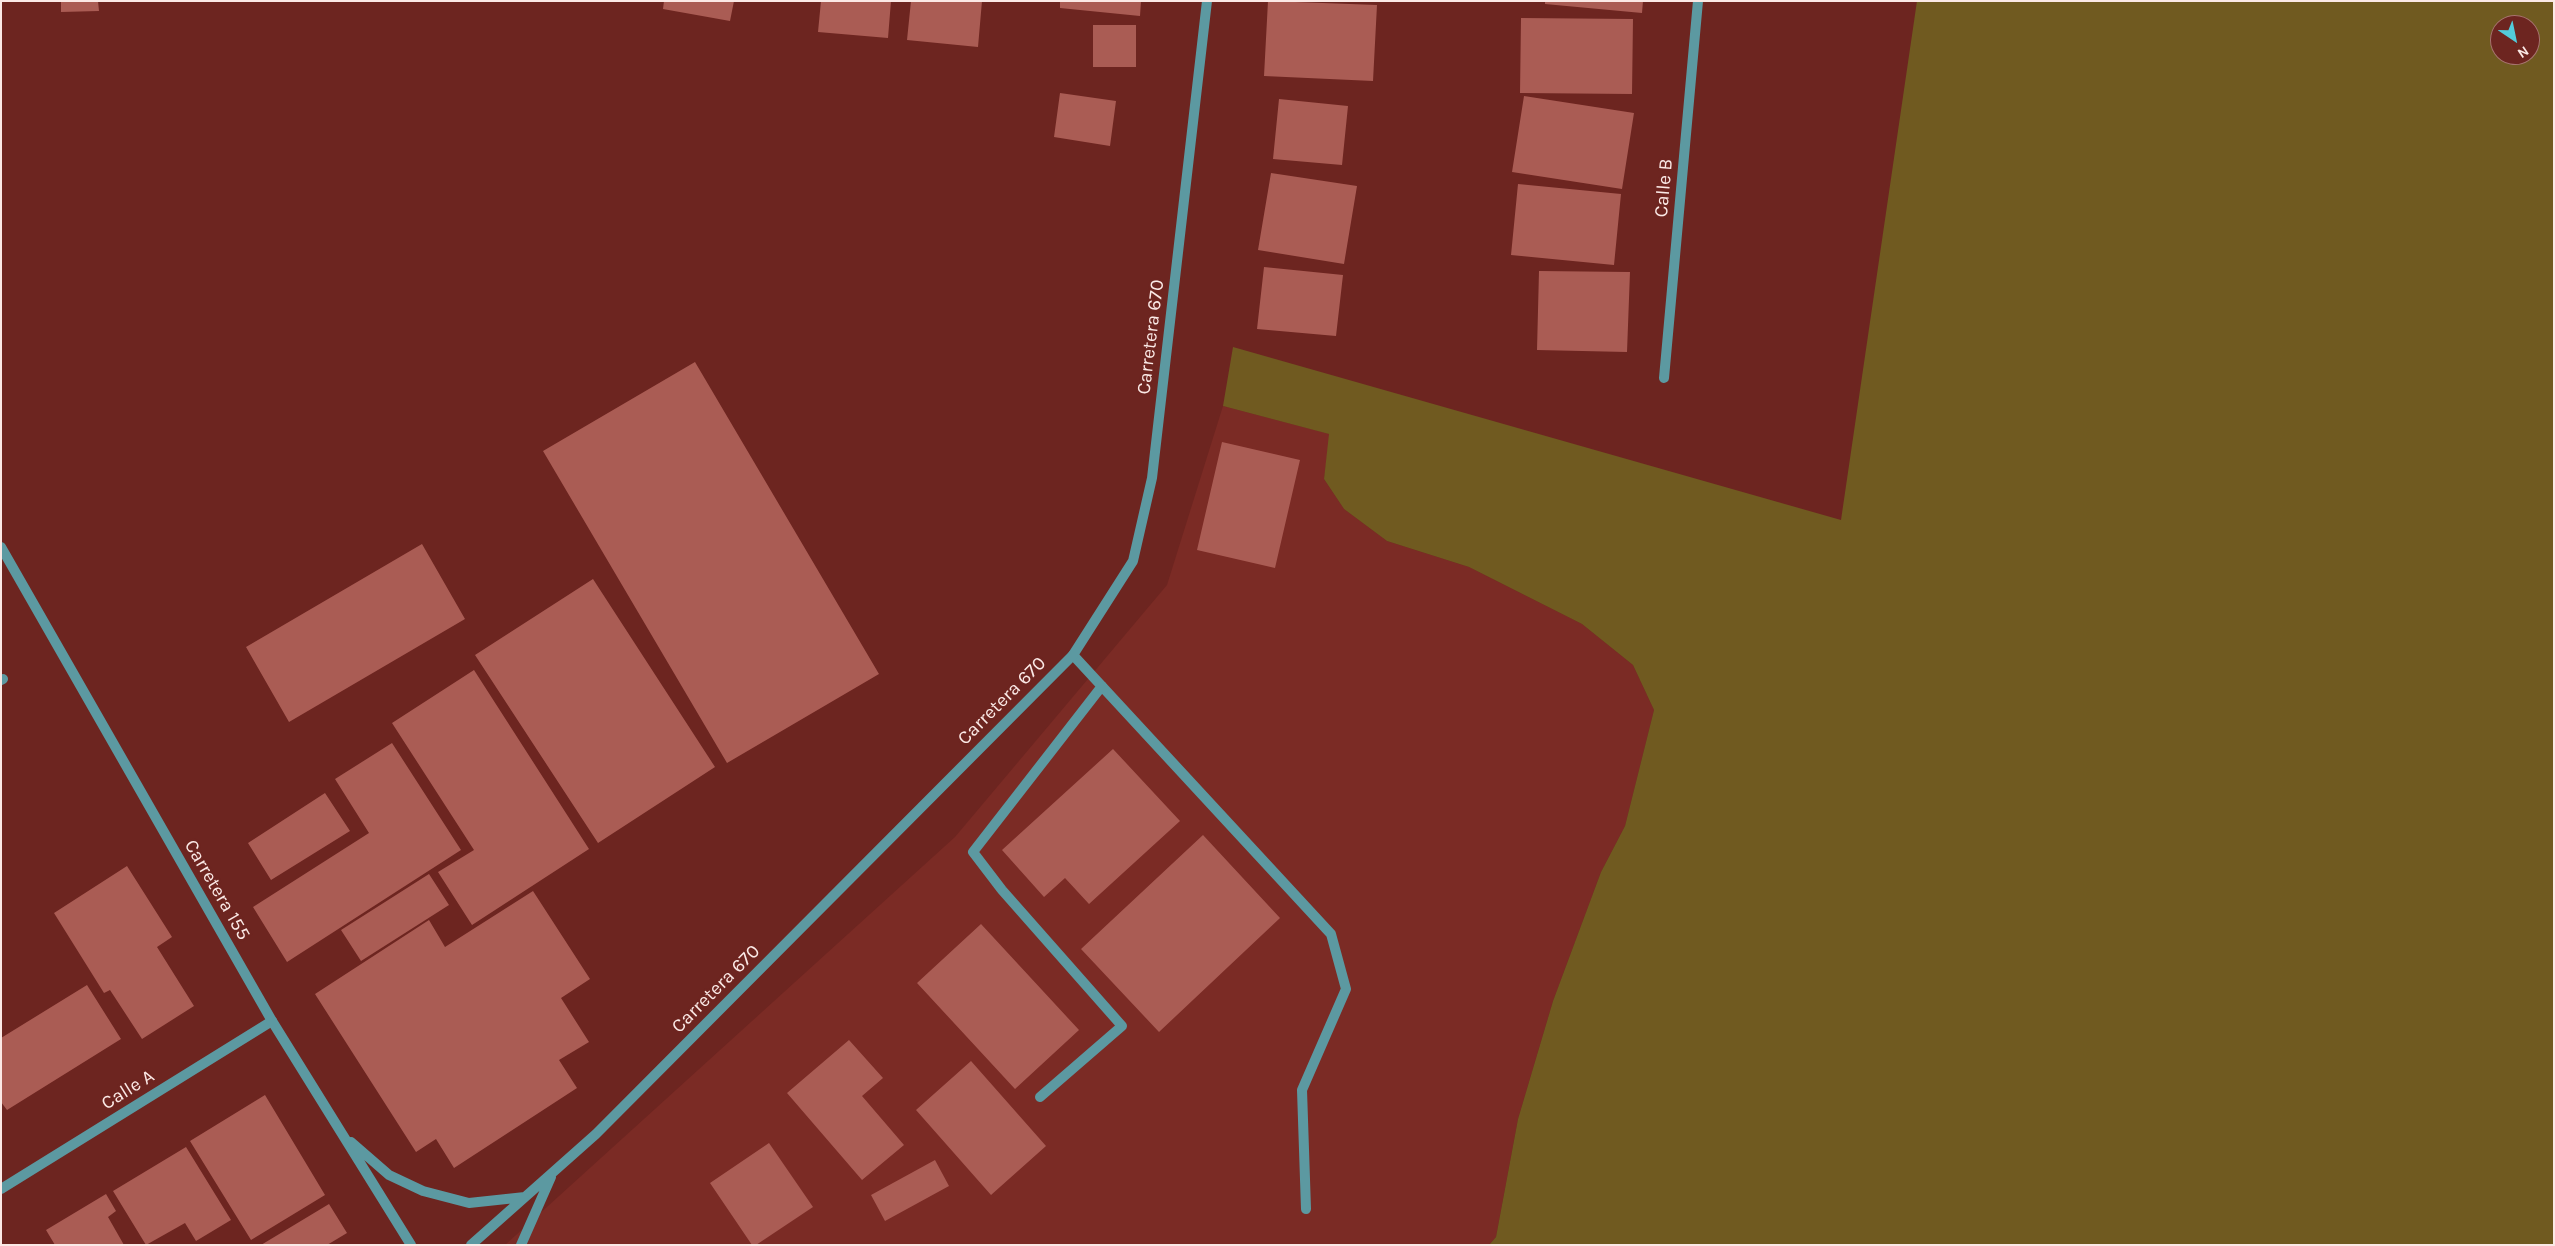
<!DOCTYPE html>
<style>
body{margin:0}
#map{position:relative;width:2555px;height:1246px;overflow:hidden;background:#6d2520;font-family:Karla,sans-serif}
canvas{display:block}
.frame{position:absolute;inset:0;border:2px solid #fbe9e6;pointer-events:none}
.north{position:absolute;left:2490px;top:15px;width:50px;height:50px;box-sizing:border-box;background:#6d2520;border:1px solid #a6736f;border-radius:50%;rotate:146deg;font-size:14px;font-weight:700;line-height:20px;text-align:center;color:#fbe9e6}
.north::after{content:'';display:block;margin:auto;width:18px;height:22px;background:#53cbda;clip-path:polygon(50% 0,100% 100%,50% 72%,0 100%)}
</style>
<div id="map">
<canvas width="2555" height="1246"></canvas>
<div class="frame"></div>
<div class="north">N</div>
</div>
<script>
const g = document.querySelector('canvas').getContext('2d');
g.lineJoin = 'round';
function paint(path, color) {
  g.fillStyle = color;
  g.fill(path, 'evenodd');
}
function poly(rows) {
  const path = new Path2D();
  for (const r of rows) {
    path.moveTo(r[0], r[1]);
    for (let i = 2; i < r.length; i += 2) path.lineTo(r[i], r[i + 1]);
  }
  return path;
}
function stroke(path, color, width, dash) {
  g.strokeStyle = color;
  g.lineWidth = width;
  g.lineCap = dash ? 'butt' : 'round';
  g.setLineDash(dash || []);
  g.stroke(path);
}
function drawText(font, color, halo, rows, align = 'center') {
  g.font = font + ' Karla,sans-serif';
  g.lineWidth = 4.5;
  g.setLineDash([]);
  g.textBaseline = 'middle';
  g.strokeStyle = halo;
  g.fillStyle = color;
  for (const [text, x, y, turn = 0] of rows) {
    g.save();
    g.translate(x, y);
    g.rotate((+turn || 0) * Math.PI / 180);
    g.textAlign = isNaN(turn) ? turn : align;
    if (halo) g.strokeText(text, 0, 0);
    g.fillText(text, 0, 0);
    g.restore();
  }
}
paint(poly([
 [1223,406,1330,434,1324,479,1344,509,1387,541,1469,567,1582,624,1633,665,1654,710,1625,826,1601,872,1553,1001,1518,1119,1496,1237,1489,1245,505,1245,955,837,1167,585]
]), '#7b2b25');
paint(poly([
 [1917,1,2554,1,2554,1245,1489,1245,1496,1237,1518,1119,1553,1001,1601,872,1625,826,1654,710,1633,665,1582,624,1469,567,1387,541,1344,509,1324,479,1329,434,1223,406,1233,347,1841,520],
 [2500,25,2530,25,2530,55,2500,55]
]), '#705a20');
paint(poly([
 [61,1,98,1,99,11,61,12],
 [664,1,734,1,730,21,663,9],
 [821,1,891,1,888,38,818,32],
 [911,1,982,1,978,47,907,40],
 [1060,1,1141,1,1140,16,1060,8],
 [1268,1,1377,5,1373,81,1264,76],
 [1545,1,1643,1,1642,13,1545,4],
 [1521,18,1633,19,1632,94,1520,93],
 [1093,25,1136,25,1136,67,1093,67],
 [1060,93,1116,101,1110,146,1054,137],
 [1524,96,1634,113,1622,189,1512,172],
 [1279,99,1348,106,1342,165,1273,159],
 [1271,173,1357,186,1344,264,1258,250],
 [1518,184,1621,194,1614,265,1511,255],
 [1264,267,1343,275,1336,336,1257,329],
 [1539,271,1630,272,1627,352,1537,350],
 [695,362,879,674,727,763,543,451],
 [1222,442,1300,460,1275,568,1197,550],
 [422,544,465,619,289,722,246,647],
 [593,579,715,767,598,843,475,655],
 [474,670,589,849,472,925,438,872,474,850,392,723],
 [392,743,461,850,287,962,253,907,369,833,335,779],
 [1113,749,1180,821,1089,904,1065,878,1044,897,1002,850],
 [325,793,350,831,271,880,248,843],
 [1203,835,1280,918,1159,1032,1081,949],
 [127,866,172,937,157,947,194,1006,142,1039,110,990,104,993,54,913],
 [429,874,449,905,361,961,341,930],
 [533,891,590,979,561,998,589,1042,559,1060,577,1088,454,1168,436,1139,416,1152,315,994,429,920,445,947],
 [981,924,1079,1030,1015,1089,917,983],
 [87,985,121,1039,7,1110,1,1102,1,1038],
 [849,1040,883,1078,862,1096,904,1145,862,1180,787,1093],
 [971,1061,1046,1146,991,1195,916,1110],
 [265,1095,325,1195,251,1240,190,1141],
 [769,1143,813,1207,756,1245,752,1245,710,1183],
 [186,1147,231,1220,196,1241,185,1223,146,1245,113,1191],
 [935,1160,949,1186,885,1221,871,1195],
 [106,1194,116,1211,108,1217,124,1245,55,1245,46,1230],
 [329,1204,347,1233,327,1245,261,1245]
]), '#aa5c54');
stroke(poly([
 [1073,655,1331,934,1346,989,1302,1090,1306,1209],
 [1,680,3,679],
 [1040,1097,1122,1026,1002,890,973,852,1102,686]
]), '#5c99a1', 10);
stroke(poly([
 [1664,378,1698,1],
 [1,1189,272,1021]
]), '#5c99a1', 10);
stroke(poly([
 [1,547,272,1021,411,1245],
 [351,1142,389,1175,423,1191,469,1203,525,1197],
 [471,1245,596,1134,1073,655,1133,561,1152,478,1207,1],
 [521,1245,551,1177]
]), '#5c99a1', 10);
drawText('19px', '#fbe9e6', '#6d2520', [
 ["Calle B",1664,188,-85],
 ["Carretera 670",1151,337,-83],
 ["Carretera 670",1002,701,-45],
 ["Carretera 155",217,890,60],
 ["Carretera 670",716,989,-45],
 ["Calle A",128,1090,-32]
]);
</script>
